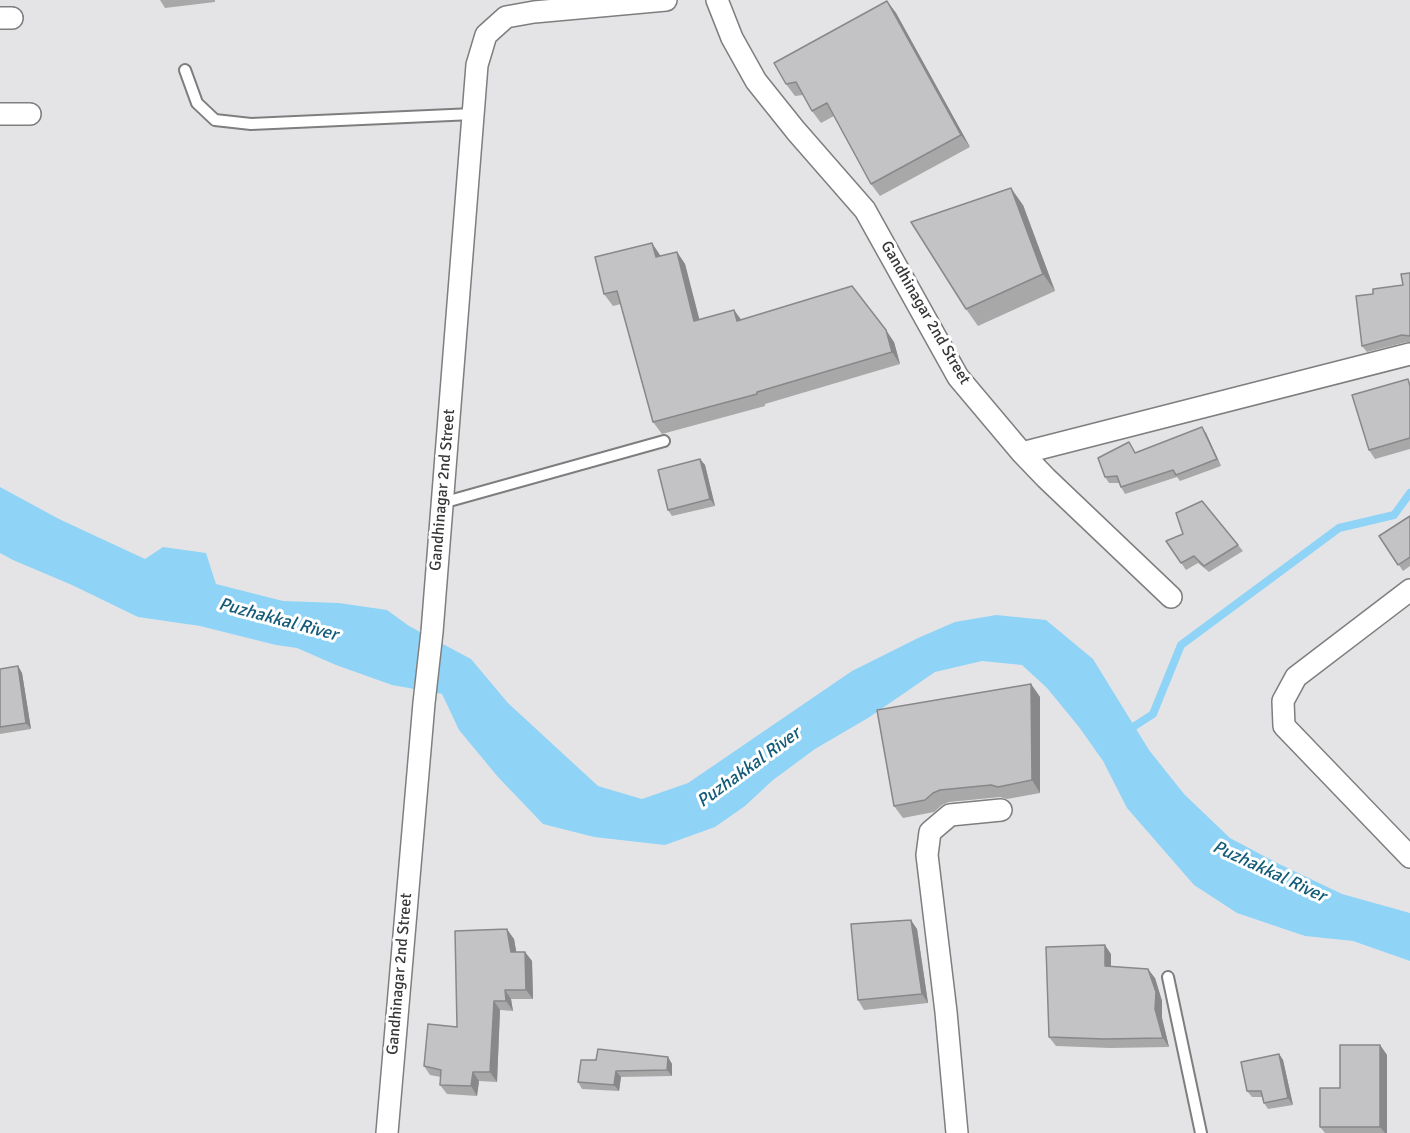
<!DOCTYPE html>
<style>
body{margin:0}
canvas{display:block;background:#e4e4e6}
</style>
<canvas width="1410" height="1133"></canvas>
<script>
const g = document.querySelector('canvas').getContext('2d');
g.lineJoin = 'round';
function paint(path, color) {
  g.fillStyle = color;
  g.fill(path, 'evenodd');
}
function poly(rows) {
  const path = new Path2D();
  for (const r of rows) {
    path.moveTo(r[0], r[1]);
    for (let i = 2; i < r.length; i += 2) path.lineTo(r[i], r[i + 1]);
  }
  return path;
}
function stroke(path, color, width, dash) {
  g.strokeStyle = color;
  g.lineWidth = width;
  g.lineCap = dash ? 'butt' : 'round';
  g.setLineDash(dash || []);
  g.stroke(path);
}
function drawText(font, color, halo, rows, align = 'center') {
  g.font = font + ' Signika,sans-serif';
  g.lineWidth = 6;
  g.setLineDash([]);
  g.textBaseline = 'middle';
  g.strokeStyle = halo;
  g.fillStyle = color;
  for (const [text, x, y, turn = 0] of rows) {
    g.save();
    g.translate(x, y);
    g.rotate((+turn || 0) * Math.PI / 180);
    g.textAlign = isNaN(turn) ? turn : align;
    if (halo) g.strokeText(text, 0, 0);
    g.fillText(text, 0, 0);
    g.restore();
  }
}
paint(poly([
 [0,487,59,519,145,559,163,547,206,553,216,584,283,601,339,603,387,610,409,626,471,659,508,703,598,786,642,799,688,783,852,671,918,638,955,622,996,615,1046,620,1093,659,1149,750,1184,794,1230,838,1277,863,1342,894,1410,913,1410,961,1353,941,1305,936,1237,913,1194,885,1127,808,1103,761,1079,727,1047,688,1022,665,982,661,935,672,868,718,815,749,773,780,745,806,715,827,665,845,594,837,543,824,498,777,459,730,442,694,392,685,336,665,297,648,276,645,200,626,138,617,72,585,13,560,0,553]
]), '#8fd4f7');
stroke(poly([
 [1127,731,1153,714,1181,645,1339,528,1394,515,1410,493]
]), '#8fd4f7', 8);
const service = poly([
 [185,70,197,103,215,120,251,124,473,114],
 [442,503,664,441],
 [1168,977,1201,1133]
]);
const minor = poly([
 [717,0,732,38,756,81,796,131,865,210,958,377,1022,453,1046,478,1171,597],
 [0,18,12,18],
 [0,114,30,114],
 [1022,453,1410,354],
 [1410,590,1296,677,1283,701,1284,726,1410,857],
 [387,1133,424,703,432,632,477,65,486,35,506,17,534,12,666,0],
 [957,1133,946,1012,927,855,930,832,950,815,1001,810]
]);
stroke(service, '#7e7e7f', 14);
stroke(minor, '#7e7e7f', 24);
stroke(service, '#fff', 10);
stroke(minor, '#fff', 21);
paint(poly([
 [160,0,215,0,215,2,165,8],
 [887,1,896,13,970,147,880,196,871,184,834,116,821,123,812,111,803,95,795,96,786,84],
 [1023,205,1055,291,978,326,966,309],
 [677,252,685,264,699,320,734,310,741,319,894,342,900,364,765,404,765,406,662,434,653,422,621,304,613,306,604,294,660,255,660,256],
 [1410,273,1410,342,1407,342,1367,352,1362,346,1373,294,1403,285],
 [1410,382,1410,449,1375,459,1369,450],
 [1206,433,1221,466,1180,481,1177,477,1125,494,1121,487,1119,483,1109,483,1105,477,1129,442,1136,453],
 [700,459,705,465,715,506,672,516,668,510],
 [1410,516,1410,566,1403,571,1379,536],
 [1166,541,1238,545,1243,551,1209,572,1198,563,1186,570],
 [18,666,22,673,31,729,0,734,0,669],
 [1031,684,1040,697,1040,793,1007,799,1000,797,949,802,942,805,934,812,903,818,894,806],
 [917,929,928,1003,864,1010,858,1000],
 [514,939,516,952,525,952,532,961,533,999,511,999,513,1011,500,1010,497,1082,479,1081,477,1096,447,1094,440,1085,441,1077,430,1075,424,1066,457,1027],
 [1111,954,1111,966,1155,978,1162,1001,1162,1018,1169,1047,1110,1048,1056,1046,1049,1037],
 [1380,1045,1387,1055,1387,1133,1325,1133,1320,1127,1340,1088],
 [1279,1054,1283,1060,1293,1105,1268,1109,1264,1103,1263,1097,1252,1097,1247,1091],
 [668,1057,672,1064,672,1076,621,1077,619,1091,582,1089,578,1082,596,1060]
]), '#a8a8a9');
paint(poly([
 [887,1,896,13,970,147,961,135],
 [1011,188,1023,205,1055,291,1043,274],
 [652,243,660,255,664,269,656,257],
 [677,252,685,264,703,333,694,321],
 [734,310,742,322,737,321],
 [886,330,894,342,900,364,892,352],
 [1202,427,1206,433,1221,466,1217,459],
 [700,459,705,465,715,506,710,499],
 [18,666,22,673,31,729,26,723],
 [1031,684,1040,697,1040,793,1032,780],
 [911,920,917,929,928,1003,922,994],
 [507,929,514,939,518,961,511,952],
 [1105,945,1111,954,1111,975,1105,966],
 [525,952,532,961,533,999,526,990],
 [1148,969,1155,978,1162,1001,1162,1018,1169,1047,1163,1038,1155,1009],
 [505,990,511,999,513,1011,506,1001],
 [494,1001,500,1010,497,1082,490,1072],
 [1380,1045,1387,1055,1387,1133,1385,1133,1380,1127],
 [1279,1054,1283,1060,1293,1105,1288,1098],
 [668,1057,672,1064,672,1076,667,1070],
 [616,1071,621,1077,619,1091,614,1085],
 [473,1072,479,1081,477,1096,471,1086]
]), '#88888a');
const building = poly([
 [887,1,961,135,871,184,827,103,812,111,796,82,786,84,774,63,887,1],
 [1011,188,1043,274,966,309,911,222,1011,188],
 [652,243,656,257,677,252,694,321,734,310,737,321,852,286,886,330,892,352,757,392,757,394,653,422,617,291,604,294,595,257,652,243],
 [1410,273,1410,336,1402,335,1362,346,1356,296,1373,294,1373,289,1403,285,1401,274,1410,273],
 [1408,379,1410,386,1410,438,1369,450,1352,395,1408,379],
 [1202,427,1217,459,1176,475,1173,470,1121,487,1117,476,1105,477,1098,458,1129,442,1135,453,1202,427],
 [700,459,710,499,668,510,658,470,700,459],
 [1202,501,1238,545,1204,566,1194,556,1181,563,1166,541,1183,534,1176,513,1202,501],
 [1410,516,1410,557,1398,565,1379,536,1410,516],
 [18,666,26,723,0,727,0,669,18,666],
 [1031,684,1032,780,998,787,991,785,940,790,933,793,925,800,894,806,877,710,1031,684],
 [911,920,922,994,858,1000,851,924,911,920],
 [507,929,511,952,525,952,526,990,505,990,506,1001,494,1001,490,1072,473,1072,471,1086,440,1085,441,1070,424,1066,428,1024,457,1027,455,931,507,929],
 [1105,945,1105,966,1148,969,1156,992,1155,1009,1163,1038,1104,1039,1049,1037,1046,947,1105,945],
 [1340,1045,1380,1045,1380,1127,1320,1127,1320,1088,1340,1088,1340,1045],
 [598,1049,668,1057,667,1070,616,1071,614,1085,578,1082,581,1060,596,1060,598,1049],
 [1279,1054,1288,1098,1264,1103,1261,1091,1247,1091,1241,1062,1279,1054]
]);
paint(building, '#c3c3c5');
stroke(building, '#88888a', 1.5);
drawText('16px', '#373738', '#fff', [
 ["Gandhinagar 2nd Street",925,313,60],
 ["Gandhinagar 2nd Street",443,490,-85],
 ["Gandhinagar 2nd Street",400,974,-85]
]);
drawText('italic 18px', '#135b78', '#fff', [
 ["Puzhakkal River",278,620,15],
 ["Puzhakkal River",749,768,-36],
 ["Puzhakkal River",1269,872,25]
]);
</script>
